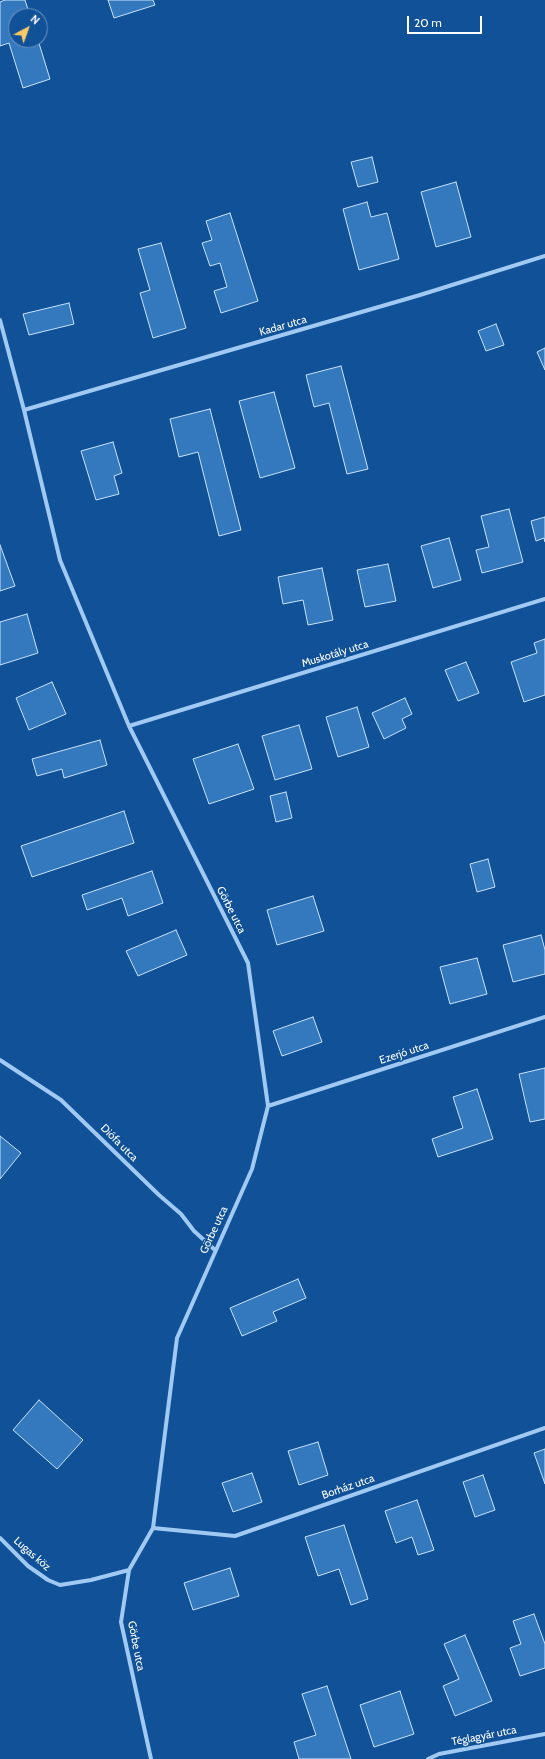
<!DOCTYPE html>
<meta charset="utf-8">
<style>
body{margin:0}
#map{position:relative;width:545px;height:1759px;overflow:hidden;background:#105198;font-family:Cabin,sans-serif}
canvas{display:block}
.north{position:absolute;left:8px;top:8px;width:40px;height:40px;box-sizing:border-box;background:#105198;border:1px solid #7097c1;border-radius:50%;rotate:41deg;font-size:11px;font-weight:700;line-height:16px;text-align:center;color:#fff}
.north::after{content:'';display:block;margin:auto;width:14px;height:18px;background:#ffca63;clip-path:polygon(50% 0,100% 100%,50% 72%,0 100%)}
.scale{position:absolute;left:407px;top:16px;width:75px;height:18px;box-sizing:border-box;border:2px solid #fff;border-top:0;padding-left:5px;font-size:12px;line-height:14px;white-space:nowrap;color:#fff;-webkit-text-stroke:3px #105198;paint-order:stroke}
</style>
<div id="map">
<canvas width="545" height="1759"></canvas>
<div class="north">N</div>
<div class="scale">20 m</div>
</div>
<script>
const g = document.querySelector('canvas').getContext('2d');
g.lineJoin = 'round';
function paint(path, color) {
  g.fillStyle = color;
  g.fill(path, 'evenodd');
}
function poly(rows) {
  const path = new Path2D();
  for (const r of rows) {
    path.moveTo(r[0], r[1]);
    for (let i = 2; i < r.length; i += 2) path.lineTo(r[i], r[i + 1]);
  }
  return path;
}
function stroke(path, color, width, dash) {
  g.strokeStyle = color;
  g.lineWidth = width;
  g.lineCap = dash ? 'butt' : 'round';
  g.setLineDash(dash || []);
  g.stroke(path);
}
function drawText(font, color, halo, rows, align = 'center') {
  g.font = font + ' Cabin,sans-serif';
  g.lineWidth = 3;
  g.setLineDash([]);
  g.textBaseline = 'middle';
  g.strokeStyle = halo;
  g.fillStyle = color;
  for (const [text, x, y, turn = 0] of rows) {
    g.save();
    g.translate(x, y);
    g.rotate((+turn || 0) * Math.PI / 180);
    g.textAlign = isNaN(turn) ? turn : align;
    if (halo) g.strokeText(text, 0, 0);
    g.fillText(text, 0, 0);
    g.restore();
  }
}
const building = poly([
 [5,0,25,0,30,16,16,16,16,40,38,40,50,79,23,88,9,43,0,46,0,2,5,0],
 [108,0,153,0,155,5,114,18,108,0],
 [372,157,378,182,358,187,351,162,372,157],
 [456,182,471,237,436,247,421,192,456,182],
 [367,202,371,217,387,213,399,259,359,270,343,209,367,202],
 [230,213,258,301,221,313,214,291,227,287,220,263,210,266,202,243,212,240,206,221,230,213],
 [161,243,186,328,153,338,140,293,150,290,138,249,161,243],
 [69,303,74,324,29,335,23,314,69,303],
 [496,324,504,345,486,351,478,331,496,324],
 [545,348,545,370,537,352,545,348],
 [341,366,368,469,347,474,329,403,314,407,306,375,341,366],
 [274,392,295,468,260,478,239,401,274,392],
 [210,409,241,530,219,536,198,452,179,457,170,419,210,409],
 [113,442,122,473,114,476,119,494,96,500,81,451,113,442],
 [509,509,523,562,482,573,476,550,489,547,481,516,509,509],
 [545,517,545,542,544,538,536,541,531,521,545,517],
 [449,538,461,580,433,588,421,546,449,538],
 [0,545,15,586,0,591,0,545],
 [388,564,396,601,365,607,357,570,388,564],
 [322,568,333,620,308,625,303,600,283,604,278,577,322,568],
 [27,614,38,653,0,665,0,622,27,614],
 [545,639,545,695,524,702,511,662,537,653,534,643,545,639],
 [466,662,479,693,458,701,445,670,466,662],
 [52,682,66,714,29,730,16,698,52,682],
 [405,698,412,714,402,719,406,728,384,739,372,713,405,698],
 [357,707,369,747,338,757,326,717,357,707],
 [299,725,312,769,275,780,262,736,299,725],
 [100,740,107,765,64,778,62,769,37,776,32,759,100,740],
 [238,744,254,789,209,804,193,759,238,744],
 [286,792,292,818,276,822,270,796,286,792],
 [124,811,134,843,32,877,21,846,124,811],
 [488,859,495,887,477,892,470,864,488,859],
 [152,871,163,903,128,916,122,898,87,910,82,895,152,871],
 [313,896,324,931,277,945,267,910,313,896],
 [176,930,187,955,138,976,126,951,176,930],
 [541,935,545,950,545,974,513,982,503,945,541,935],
 [477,958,487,994,450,1004,440,967,477,958],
 [313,1017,322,1042,282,1056,273,1031,313,1017],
 [545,1068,545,1119,530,1122,519,1074,545,1068],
 [477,1089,493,1139,438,1157,432,1139,463,1128,453,1097,477,1089],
 [0,1136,21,1153,0,1179,0,1136],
 [298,1279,306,1298,273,1312,277,1321,242,1336,230,1308,298,1279],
 [39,1400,83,1440,57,1469,13,1430,39,1400],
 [318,1442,328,1475,299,1485,288,1451,318,1442],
 [545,1449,545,1484,534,1453,545,1449],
 [252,1473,262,1502,233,1512,222,1483,252,1473],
 [483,1475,495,1510,475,1517,463,1482,483,1475],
 [417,1500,434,1550,418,1555,412,1537,396,1543,385,1511,417,1500],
 [344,1525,368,1599,351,1605,339,1569,318,1576,305,1537,344,1525],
 [230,1568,239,1596,193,1610,184,1583,230,1568],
 [534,1614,545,1644,545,1668,520,1676,510,1648,521,1644,513,1621,534,1614],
 [465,1635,492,1701,455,1716,443,1686,459,1679,444,1644,465,1635],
 [327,1686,351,1759,299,1759,294,1742,316,1735,302,1694,327,1686],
 [400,1691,414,1734,374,1747,360,1705,400,1691]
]);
paint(building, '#3478be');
stroke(building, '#c8e3fe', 1);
stroke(poly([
 [0,320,24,410,60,560,129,726,248,963,268,1106,252,1169,177,1338,153,1528,129,1570,121,1622,151,1759],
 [24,410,420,295,545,256],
 [129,726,545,599],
 [0,1060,61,1100,159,1195,181,1214,194,1231,215,1250],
 [268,1106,545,1017],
 [153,1528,235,1536,545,1428],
 [0,1538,28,1566,48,1580,60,1585,91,1580,129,1570],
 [428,1759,439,1754,545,1734]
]), '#a0caf4', 4);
drawText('11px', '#fff', '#105198', [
 ["Kadar utca",283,326,-16],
 ["Muskotály utca",335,654,-17],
 ["Görbe utca",231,910,63],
 ["Ezerjó utca",404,1053,-18],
 ["Diófa utca",119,1143,45],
 ["Görbe utca",214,1230,-65],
 ["Borház utca",348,1487,-19],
 ["Lugas köz",32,1554,41],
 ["Görbe utca",136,1646,79],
 ["Téglagyár utca",484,1736,-11]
]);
</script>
